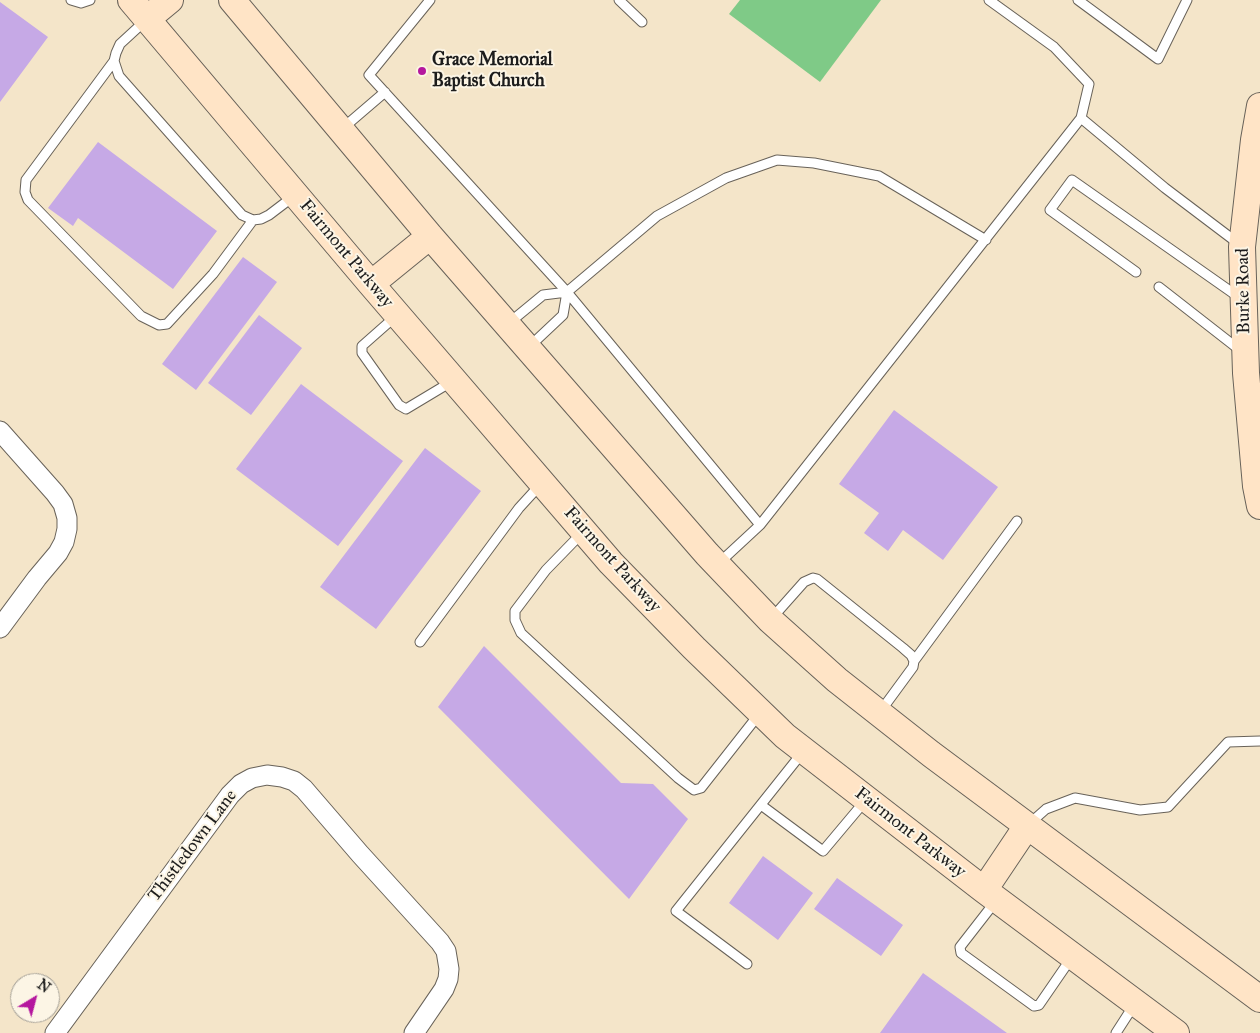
<!DOCTYPE html>
<style>
body{margin:0}
#map{position:relative;width:1260px;height:1033px;overflow:hidden;background:#f4e5c9;font-family:"IM FELL Great Primer",serif}
canvas{display:block}
.north{position:absolute;left:10px;top:973px;width:50px;height:50px;box-sizing:border-box;background:#fcf5e5;border:1px solid #a29e95;border-radius:50%;rotate:37deg;font-size:14px;font-weight:700;line-height:20px;text-align:center;color:#1c1c1c}
.north::after{content:'';display:block;margin:auto;width:18px;height:22px;background:#b5179e;clip-path:polygon(50% 0,100% 100%,50% 72%,0 100%)}
</style>
<div id="map">
<canvas width="1260" height="1033"></canvas>
<div class="north">N</div>
</div>
<script>
const g = document.querySelector('canvas').getContext('2d');
g.lineJoin = 'round';
function paint(path, color) {
  g.fillStyle = color;
  g.fill(path, 'evenodd');
}
function poly(rows) {
  const path = new Path2D();
  for (const r of rows) {
    path.moveTo(r[0], r[1]);
    for (let i = 2; i < r.length; i += 2) path.lineTo(r[i], r[i + 1]);
  }
  return path;
}
function stroke(path, color, width, dash) {
  g.strokeStyle = color;
  g.lineWidth = width;
  g.lineCap = dash ? 'butt' : 'round';
  g.setLineDash(dash || []);
  g.stroke(path);
}
function drawText(font, color, halo, rows, align = 'center') {
  g.font = font + ' "IM FELL Great Primer",serif';
  g.lineWidth = 4;
  g.setLineDash([]);
  g.textBaseline = 'middle';
  g.strokeStyle = halo;
  g.fillStyle = color;
  for (const [text, x, y, turn = 0] of rows) {
    g.save();
    g.translate(x, y);
    g.rotate((+turn || 0) * Math.PI / 180);
    g.textAlign = isNaN(turn) ? turn : align;
    if (halo) g.strokeText(text, 0, 0);
    g.fillText(text, 0, 0);
    g.restore();
  }
}
paint(poly([
 [740,0,881,0,820,82,729,14]
]), '#7fca87');
paint(poly([
 [0,2,48,37,0,102],
 [98,142,217,231,173,289,78,218,73,226,48,208],
 [243,257,277,282,196,390,162,364],
 [259,315,302,348,251,415,208,383],
 [301,384,403,461,338,546,236,469],
 [894,410,998,487,943,560,903,530,888,551,864,533,879,513,839,484],
 [425,448,481,491,376,629,320,587],
 [484,646,621,783,653,784,688,819,629,899,438,707],
 [763,856,813,893,778,940,729,903],
 [837,878,903,925,881,956,814,909],
 [923,973,1007,1033,880,1033]
]), '#c6a9e6');
const service = poly([
 [71,0,81,3,90,0],
 [430,0,369,75,567,292,760,525,1081,118,1089,84,1054,47,989,0],
 [619,0,642,22],
 [1078,0,1158,59,1187,0],
 [145,21,120,44,116,53,114,61,119,76,242,215,253,220,261,219,269,215,294,196],
 [114,61,26,180,25,192,28,200,141,316,159,325,167,324,213,274,253,220],
 [1081,118,1165,188,1239,244],
 [343,128,385,92],
 [1136,272,1050,210,1072,180,1240,298],
 [1159,287,1241,351],
 [396,316,362,346,362,353,399,405,406,409,451,382],
 [509,323,543,295,567,292,657,216,726,178,777,160,814,163,879,176,986,240],
 [529,347,563,315,567,292],
 [582,533,546,570,515,611,515,620,521,633,678,778,694,790,701,788,760,713],
 [719,563,760,525],
 [772,618,804,582,813,578,817,579,903,648,911,655,914,661,913,667,880,712],
 [420,642,519,508,540,485],
 [914,661,1017,521],
 [761,805,823,851,865,801],
 [1029,824,1046,809,1075,798,1140,810,1168,807,1228,742,1260,741],
 [995,902,960,947,961,953,1034,1006,1039,1005,1072,957],
 [747,964,676,911,802,753],
 [1116,1033,1134,1005]
]);
const minor = poly([
 [0,431,55,493,63,504,67,518,67,529,64,542,58,553,37,578,0,628],
 [55,1033,230,795,241,784,252,778,267,775,282,777,294,781,304,789,360,854,440,942,446,951,449,969,448,979,444,989,414,1033]
]);
const secondary = poly([
 [131,0,371,284,611,563,694,648,785,736,984,890,1176,1033],
 [232,0,430,236,707,554,770,620,837,680,931,754,1260,999],
 [147,19,170,0],
 [1260,106,1254,140,1242,247,1246,373,1256,486,1260,506],
 [371,284,430,236],
 [984,890,1027,826]
]);
stroke(service, '#686259', 11);
stroke(minor, '#686259', 21);
stroke(secondary, '#686259', 28);
stroke(service, '#fff', 9);
stroke(minor, '#fff', 19);
stroke(secondary, '#ffe4c6', 26);
for (const [x, y, r, color] of [
 [422,71,5,"#b5179e"]
]) {
  const dot = new Path2D();
  dot.arc(x, y, r, 0, 2 * Math.PI);
  g.fillStyle = color;
  g.fill(dot);
  stroke(dot, '#fcf5e5', 2);
}
drawText('bold 18px', '#1c1c1c', '#fcf5e5', [
 ["Grace Memorial",432,61],
 ["Baptist Church",432,82]
], 'left');
drawText('18px', '#1c1c1c', '#fcf5e5', [
 ["Fairmont Parkway",346,254,50],
 ["Burke Road",1244,291,-91],
 ["Fairmont Parkway",612,560,48],
 ["Fairmont Parkway",910,833,38],
 ["Thistledown Lane",193,846,-53]
]);
</script>
